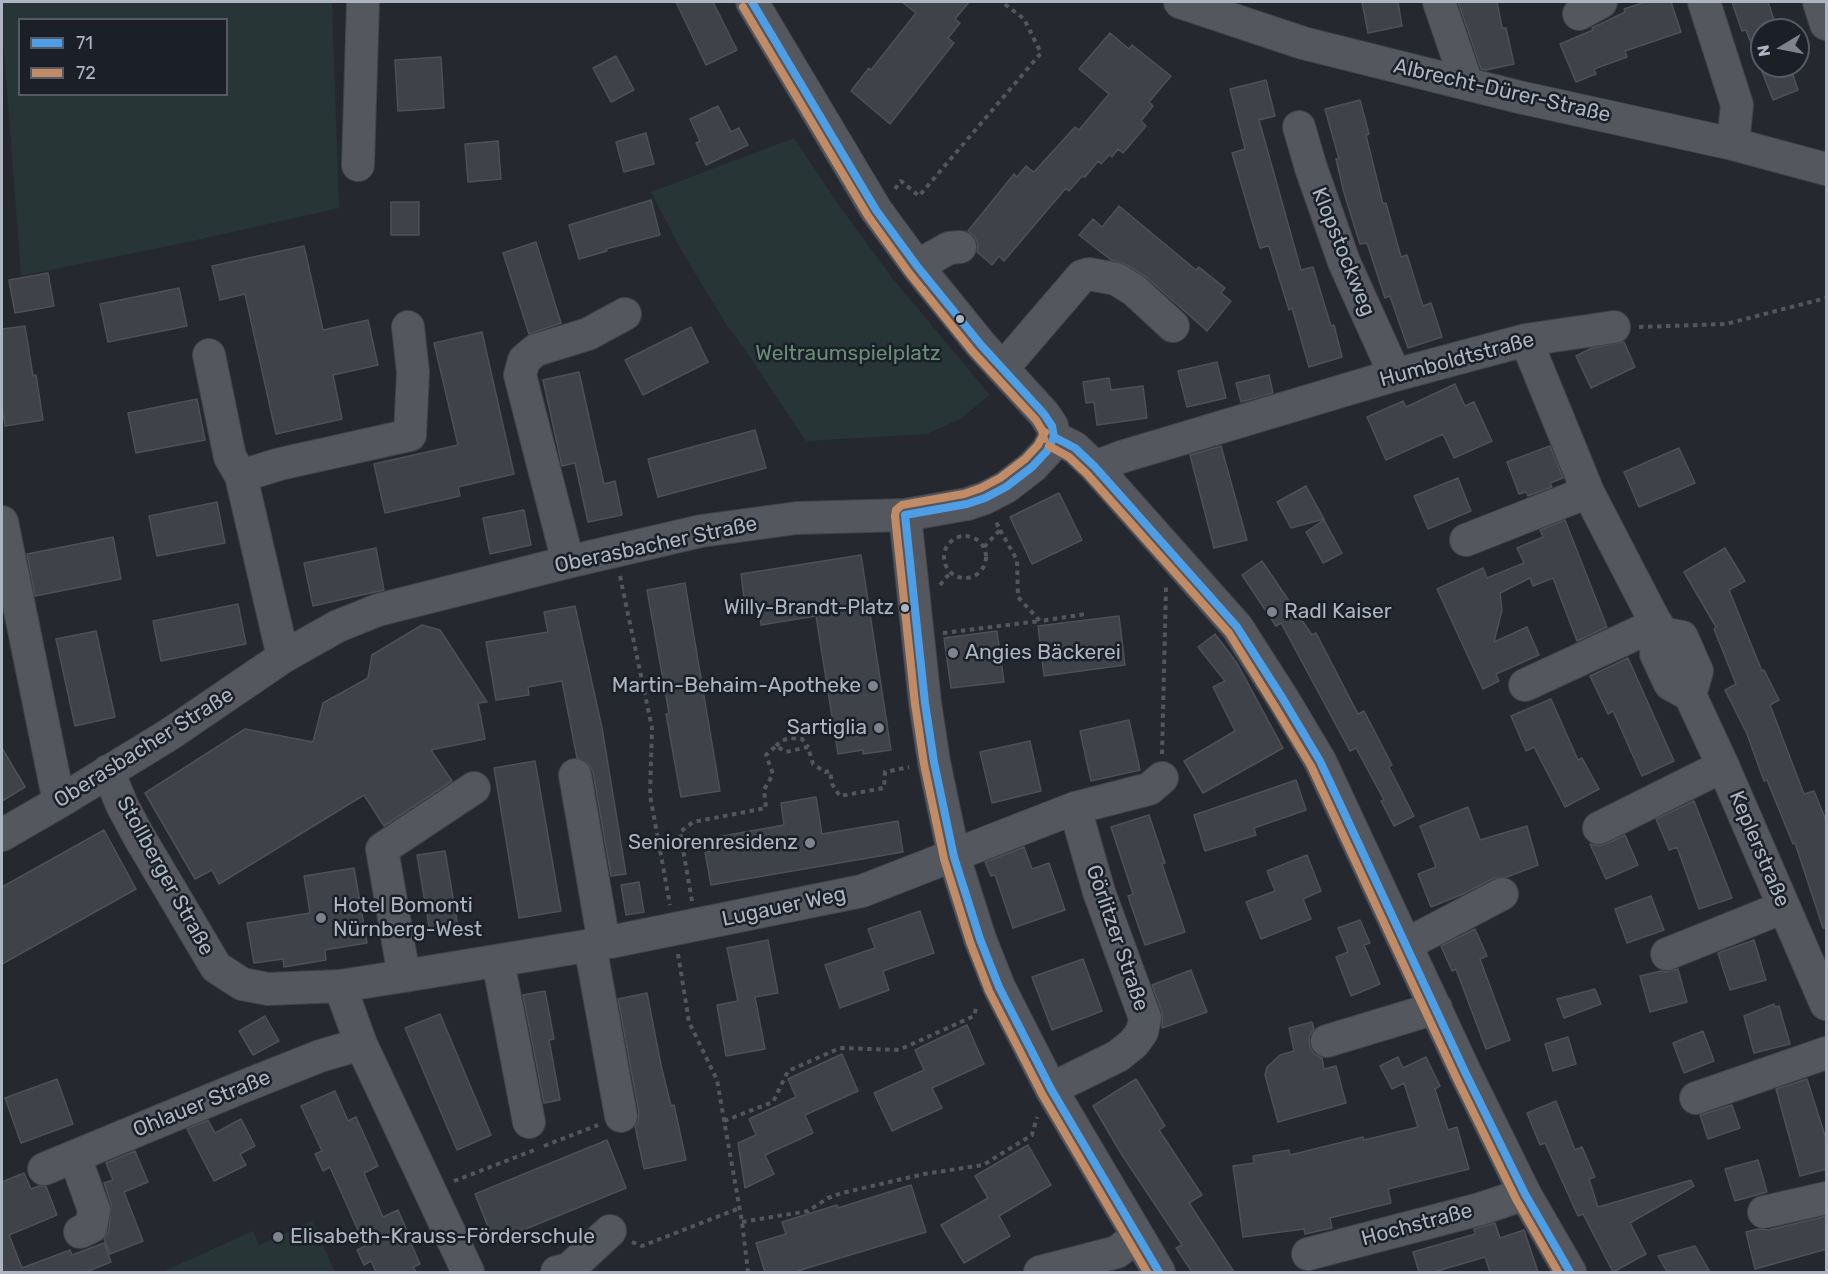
<!DOCTYPE html>
<meta charset="utf-8">
<style>
body{margin:0}
#map{position:relative;width:1828px;height:1274px;overflow:hidden;background:#25282f;font-family:Rubik,sans-serif}
canvas{display:block}
.frame{position:absolute;inset:0;border:3px solid #aeb4c1;pointer-events:none}
.legend{position:absolute;left:18px;top:18px;width:210px;height:78px;box-sizing:border-box;background:#1a1f28;border:2px solid #555b65;margin:0;padding:8px 10px;list-style:none;font-size:18px;color:#aeb4c1}
.legend li{display:flex;align-items:center;gap:12px;height:30px}
.legend b{width:30px;border:2px solid #555b65}
.north{position:absolute;left:1750px;top:18px;width:60px;height:60px;box-sizing:border-box;background:#1a1f28;border:2px solid #555b65;border-radius:50%;rotate:260deg;font-size:16px;font-weight:700;line-height:24px;text-align:center;color:#aeb4c1}
.north::after{content:'';display:block;margin:auto;width:21px;height:27px;background:#7e838e;clip-path:polygon(50% 0,100% 100%,50% 72%,0 100%)}
</style>
<div id="map">
<canvas width="1828" height="1274"></canvas>
<div class="frame"></div>
<ul class="legend">
<li><b style="height:8px;background:#4d9ee5"></b>71</li>
<li><b style="height:8px;background:#c18c65"></b>72</li>
</ul>
<div class="north">N</div>
</div>
<script>
const g = document.querySelector('canvas').getContext('2d');
g.lineJoin = 'round';
function paint(path, color) {
  g.fillStyle = color;
  g.fill(path, 'evenodd');
}
function poly(rows) {
  const path = new Path2D();
  for (const r of rows) {
    if (r.length === 3) {
      path.moveTo(r[0] + r[2], r[1]);
      path.arc(r[0], r[1], r[2], 0, 2 * Math.PI);
      continue;
    }
    path.moveTo(r[0], r[1]);
    for (let i = 2; i < r.length; i += 2) path.lineTo(r[i], r[i + 1]);
  }
  return path;
}
function stroke(path, color, width, dash) {
  g.strokeStyle = color;
  g.lineWidth = width;
  g.lineCap = dash ? 'butt' : 'round';
  g.setLineDash(dash || []);
  g.stroke(path);
}
function drawText(font, color, halo, rows, align = 'center') {
  g.font = font + ' Rubik,sans-serif';
  g.lineWidth = 5;
  g.setLineDash([]);
  g.textBaseline = 'middle';
  g.strokeStyle = halo;
  g.fillStyle = color;
  for (const [text, x, y, turn = 0] of rows) {
    g.save();
    g.translate(x, y);
    g.rotate((+turn || 0) * Math.PI / 180);
    g.textAlign = isNaN(turn) ? turn : align;
    if (halo) g.strokeText(text, 0, 0);
    g.fillText(text, 0, 0);
    g.restore();
  }
}
paint(poly([
 [2,2,332,2,339,208,188,242,21,276,4,48,2,48],
 [20,20,226,20,226,94,20,94],
 [794,138,841,208,893,279,990,395,960,419,927,434,806,441,744,348,726,324,680,248,651,192],
 [312,1221,335,1272,162,1272,253,1231,259,1245]
]), '#273537');
const building = poly([
 [676,2,713,2,737,50,706,65,676,2],
 [902,2,969,2,955,19,960,23,948,38,954,43,890,124,851,91,869,68,871,70,916,13,902,2],
 [1362,2,1398,2,1402,26,1368,33,1362,2],
 [1458,2,1497,2,1502,28,1506,28,1514,64,1486,70,1481,69,1458,2],
 [1645,2,1671,2,1681,32,1625,51,1627,57,1594,69,1596,74,1576,82,1560,44,1593,30,1592,28,1625,12,1624,9,1645,2],
 [1732,2,1768,2,1774,20,1762,24,1762,66,1790,66,1798,90,1773,100,1746,30,1742,31,1732,2],
 [1110,33,1129,49,1132,45,1171,76,1149,102,1153,106,1141,121,1146,126,1123,153,1118,149,1112,157,1109,155,1101,164,1098,161,1085,177,1082,176,1069,191,1066,188,1004,261,999,256,992,265,977,252,978,245,975,237,968,231,1014,174,1017,177,1026,166,1034,172,1075,127,1079,130,1109,94,1079,69,1110,33],
 [616,56,634,90,611,102,593,68,616,56],
 [441,57,444,108,398,111,395,60,441,57],
 [1266,80,1275,116,1259,120,1301,270,1313,267,1331,326,1334,325,1342,357,1309,367,1292,308,1289,310,1269,246,1260,248,1232,153,1245,149,1230,89,1266,80],
 [1360,100,1369,134,1366,135,1383,204,1386,203,1401,257,1407,255,1423,306,1431,303,1442,337,1408,348,1390,296,1385,298,1367,243,1360,244,1344,193,1336,159,1339,159,1325,109,1360,100],
 [718,106,731,132,739,128,748,145,706,165,696,143,700,141,690,119,718,106],
 [646,133,654,164,624,172,616,142,646,133],
 [498,141,501,179,468,182,465,144,498,141],
 [651,200,660,235,606,249,607,251,579,259,569,225,651,200],
 [391,202,419,202,419,235,391,235,391,202],
 [1119,206,1196,270,1199,267,1225,288,1221,293,1231,301,1207,331,1146,277,1125,264,1111,260,1079,235,1093,219,1102,227,1119,206],
 [536,242,561,323,529,334,503,253,536,242],
 [304,246,323,330,368,320,378,365,333,375,342,419,276,434,245,294,220,300,212,266,304,246],
 [48,273,54,306,15,313,9,280,48,273],
 [179,288,187,326,108,342,100,304,179,288],
 [25,326,33,376,36,375,43,420,5,426,2,406,2,329,25,326],
 [691,327,708,362,643,395,625,360,691,327],
 [482,332,514,474,458,487,460,496,385,513,374,464,458,445,434,343,482,332],
 [1624,342,1635,367,1591,388,1576,356,1592,348,1624,342],
 [1217,362,1226,398,1187,407,1178,371,1217,362],
 [579,372,604,484,615,481,622,515,588,522,575,463,562,466,543,380,579,372],
 [1269,375,1273,393,1241,402,1236,383,1269,375],
 [1109,378,1111,390,1143,386,1147,418,1097,425,1094,402,1086,403,1083,382,1109,378],
 [1455,384,1465,406,1474,402,1492,441,1454,458,1443,434,1386,460,1367,417,1403,401,1406,407,1455,384],
 [197,399,205,440,136,453,128,413,197,399],
 [755,430,766,468,658,497,648,459,755,430],
 [1221,446,1247,540,1214,548,1190,455,1221,446],
 [1550,446,1563,478,1550,483,1552,487,1528,496,1526,492,1519,494,1507,462,1550,446],
 [1679,448,1695,483,1639,507,1624,472,1679,448],
 [1458,478,1471,511,1428,529,1414,496,1458,478],
 [1306,486,1324,519,1291,528,1277,502,1306,486],
 [1059,493,1082,540,1032,564,1010,517,1059,493],
 [217,502,225,543,157,556,149,516,217,502],
 [524,510,531,545,490,554,483,518,524,510],
 [1324,520,1342,553,1323,563,1306,532,1324,520],
 [1565,520,1607,627,1577,641,1553,578,1533,586,1530,578,1500,593,1502,610,1494,642,1527,627,1539,655,1496,674,1499,681,1483,689,1437,589,1483,568,1487,578,1524,563,1517,548,1543,537,1540,530,1565,520],
 [113,537,121,579,35,596,27,554,113,537],
 [376,548,384,590,313,606,304,563,376,548],
 [1725,548,1745,581,1729,590,1762,671,1764,670,1779,700,1770,705,1804,794,1814,791,1827,823,1827,928,1823,928,1795,843,1793,844,1767,780,1764,781,1747,734,1725,690,1736,684,1714,629,1716,627,1684,572,1725,548],
 [861,555,891,750,863,754,863,750,838,754,816,616,761,625,758,604,745,606,741,574,861,555],
 [1262,561,1312,635,1316,633,1358,714,1364,711,1392,765,1389,767,1414,816,1394,826,1381,801,1384,800,1356,748,1350,751,1281,623,1276,626,1242,575,1262,561],
 [685,583,720,791,681,797,666,714,669,713,647,590,685,583],
 [238,604,246,644,161,661,153,621,238,604],
 [575,606,602,728,626,874,611,876,593,772,588,763,577,758,562,681,528,687,529,695,496,700,486,642,548,632,544,612,575,606],
 [1119,616,1125,665,1044,676,1038,626,1119,616],
 [422,625,440,630,487,702,478,703,485,739,431,750,452,781,384,826,364,795,219,884,212,870,195,879,145,793,245,729,313,742,323,703,368,678,372,655,422,625],
 [96,631,115,717,75,726,56,639,96,631],
 [997,631,1004,682,951,688,944,638,997,631],
 [1215,634,1237,663,1283,748,1203,793,1184,761,1235,731,1213,687,1225,681,1198,647,1215,634],
 [1628,658,1674,761,1642,776,1613,711,1608,714,1590,676,1628,658],
 [1551,699,1578,760,1582,758,1599,789,1565,807,1534,747,1526,751,1511,716,1551,699],
 [1129,720,1140,770,1091,781,1080,731,1129,720],
 [1030,741,1041,791,992,803,980,752,1030,741],
 [2,748,25,787,2,801,2,748],
 [535,761,561,911,519,918,494,768,535,761],
 [1296,780,1306,810,1254,828,1256,835,1205,851,1194,815,1296,780],
 [816,797,822,834,898,821,903,852,711,885,705,852,719,850,717,837,784,825,781,803,816,797],
 [1694,801,1732,898,1699,909,1677,847,1669,850,1656,819,1694,801],
 [1468,807,1480,840,1527,826,1538,865,1507,877,1494,878,1463,894,1431,907,1418,874,1436,867,1420,826,1468,807],
 [1149,815,1165,863,1162,864,1185,932,1145,945,1128,896,1133,894,1111,827,1149,815],
 [104,830,136,889,2,964,2,887,104,830],
 [1625,835,1638,865,1606,879,1590,844,1599,846,1606,844,1625,835],
 [1024,847,1032,869,1049,863,1065,910,1013,928,995,875,991,876,985,862,1024,847],
 [445,851,458,927,430,932,417,855,445,851],
 [1307,855,1321,891,1303,899,1311,919,1261,939,1246,902,1275,891,1267,871,1307,855],
 [354,868,367,943,325,950,326,960,284,967,283,959,254,963,247,923,310,913,304,876,354,868],
 [639,882,644,912,626,915,621,885,639,882],
 [1651,896,1664,930,1627,943,1615,909,1651,896],
 [920,911,934,953,883,971,889,990,840,1008,825,965,875,948,868,929,920,911],
 [1360,920,1370,943,1364,945,1380,984,1351,996,1336,957,1348,952,1338,928,1360,920],
 [1475,929,1487,956,1480,959,1510,1040,1486,1049,1456,969,1452,971,1441,946,1475,929],
 [768,940,778,993,755,997,765,1049,726,1056,717,1005,738,1001,727,948,768,940],
 [1754,940,1766,980,1730,990,1718,953,1754,940],
 [1083,959,1102,1011,1052,1030,1032,977,1083,959],
 [1678,969,1687,1002,1650,1012,1640,976,1661,971,1665,972,1678,969],
 [1191,970,1207,1012,1162,1028,1162,1012,1152,985,1191,970],
 [1595,989,1601,1004,1564,1018,1557,999,1595,989],
 [545,991,554,1039,549,1040,560,1100,544,1103,523,995,545,991],
 [647,993,661,1065,671,1106,674,1105,686,1160,644,1169,635,1126,638,1122,639,1113,618,999,647,993],
 [1774,1004,1775,1007,1779,1006,1790,1044,1754,1053,1744,1016,1774,1004],
 [440,1014,491,1135,457,1150,405,1028,440,1014],
 [265,1016,279,1041,253,1055,239,1031,265,1016],
 [1312,1022,1314,1029,1309,1037,1310,1047,1314,1054,1322,1058,1324,1069,1336,1066,1346,1103,1278,1122,1265,1075,1267,1067,1280,1055,1294,1051,1289,1028,1312,1022],
 [967,1025,984,1064,932,1088,942,1108,892,1131,874,1093,924,1070,915,1050,967,1025],
 [1703,1031,1714,1061,1684,1073,1673,1043,1703,1031],
 [1568,1037,1576,1064,1553,1071,1545,1044,1568,1037],
 [842,1054,858,1091,805,1115,813,1133,765,1155,774,1174,745,1188,738,1143,756,1135,749,1119,796,1097,788,1079,842,1054],
 [1398,1057,1403,1068,1426,1057,1440,1086,1435,1089,1448,1130,1457,1127,1469,1169,1388,1189,1391,1203,1330,1218,1332,1228,1305,1234,1304,1229,1243,1237,1233,1166,1254,1163,1253,1156,1289,1150,1290,1155,1363,1137,1364,1140,1418,1127,1404,1083,1392,1089,1380,1066,1398,1057],
 [57,1079,73,1124,21,1143,5,1098,57,1079],
 [1136,1079,1165,1126,1159,1130,1202,1195,1189,1203,1234,1272,1192,1272,1176,1248,1182,1245,1122,1155,1093,1106,1136,1079],
 [1807,1079,1827,1142,1827,1169,1800,1176,1776,1089,1807,1079],
 [335,1091,348,1121,356,1117,378,1166,364,1173,383,1217,398,1210,408,1233,407,1234,420,1264,413,1267,416,1272,376,1272,371,1261,364,1265,357,1250,365,1246,330,1167,323,1171,315,1154,322,1151,301,1106,335,1091],
 [1556,1101,1575,1150,1582,1147,1595,1177,1589,1179,1598,1207,1691,1180,1694,1186,1630,1223,1646,1254,1613,1272,1583,1214,1578,1216,1545,1143,1540,1145,1527,1113,1556,1101],
 [1732,1105,1740,1128,1708,1139,1700,1115,1732,1105],
 [241,1119,255,1146,240,1154,246,1165,214,1181,187,1129,208,1120,215,1133,241,1119],
 [607,1140,626,1188,494,1242,475,1194,607,1140],
 [1028,1145,1051,1185,999,1216,1010,1236,964,1263,941,1225,988,1198,975,1176,1028,1145],
 [135,1151,148,1182,124,1192,143,1241,110,1254,104,1239,109,1230,111,1204,104,1183,113,1180,106,1163,135,1151],
 [1758,1160,1767,1192,1735,1201,1725,1169,1758,1160],
 [24,1173,31,1189,39,1186,46,1186,57,1215,9,1235,22,1268,70,1250,72,1255,104,1243,111,1262,86,1272,2,1272,2,1182,24,1173],
 [911,1185,926,1232,794,1272,765,1272,756,1243,786,1234,782,1222,837,1205,838,1208,911,1185],
 [1827,1216,1827,1249,1755,1269,1746,1232,1758,1229,1768,1230,1827,1216],
 [1495,1223,1500,1238,1524,1230,1538,1272,1490,1272,1485,1257,1434,1272,1419,1272,1413,1252,1475,1234,1474,1229,1495,1223],
 [1695,1246,1710,1272,1667,1272,1658,1256,1695,1246]
]);
paint(building, '#3f4248');
stroke(building, '#4d5057', 1.5);
const minor = poly([
 [752,2,876,210,917,266,981,345,1044,414,1052,426,1054,437],
 [1180,2,1303,43,1519,97,1733,144,1826,169],
 [1439,2,1467,84],
 [1704,2,1737,105,1733,144],
 [1819,2,1826,24],
 [1579,14,1601,2],
 [1299,127,1311,168,1344,262,1395,375],
 [358,165,363,2],
 [917,266,949,248,960,247],
 [1526,340,1588,492,1661,633,1682,637,1697,671,1690,695,1723,766,1826,1004],
 [209,355,230,457,241,476,283,657],
 [1003,368,1082,276,1089,274,1116,279,1134,290,1173,326],
 [1054,437,1075,448,1095,467,1237,627,1283,699,1320,761,1465,1072,1525,1194,1570,1272],
 [1095,467,1121,457,1395,375,1526,340,1614,327],
 [241,476,280,464,410,435,413,372,408,327],
 [905,515,925,703,934,762,954,857,980,939,999,987,1051,1089,1159,1272],
 [2,522,59,802],
 [1466,540,1588,492],
 [568,562,520,375,524,360,536,350,588,334,625,314],
 [1661,633,1656,654,1670,684,1690,695],
 [1525,685,1657,624],
 [108,771,122,805,138,835,216,967,242,984,268,989,340,986,404,976,610,942,862,891,1075,808,1149,789,1162,778],
 [575,775,604,943],
 [1599,828,1723,766],
 [2,835,59,802,170,734,283,657,338,626,378,610,568,562,701,531,797,518,905,515,967,504,985,498,1006,487,1032,467,1047,451,1054,437],
 [1407,944,1502,894],
 [590,945,621,1116],
 [1667,954,1784,907],
 [498,961,529,1122],
 [404,976,382,849,474,788],
 [340,986,361,1044,468,1272],
 [1327,1041,1436,1008],
 [1051,1089,1118,1056,1134,1043,1142,1032,1145,1018,1099,892,1075,808],
 [1696,1098,1826,1053],
 [75,1157,94,1210,91,1227,80,1232],
 [44,1169,242,1087,320,1056,361,1044],
 [1764,1212,1826,1198],
 [1308,1254,1480,1209,1525,1194],
 [557,1272,569,1269,610,1231],
 [1040,1272,1117,1252,1137,1236]
]);
stroke(minor, '#414349', 34);
stroke(poly([
 [895,189,901,181,919,196,1041,53,1024,19,1002,2],
 [1639,327,1726,324,1826,298],
 [1000,530,1017,560,1018,597,1040,621,1086,614],
 [965,557,21],
 [984,547,1000,530,996,522],
 [620,576,652,728,650,795,670,905],
 [940,585,950,573],
 [943,633,1040,621],
 [776,746,781,741,790,738,802,739,808,747],
 [1162,754,1166,587],
 [692,901,680,832,693,822,766,808,764,790,773,774,766,755,776,746,786,752,808,747,813,764,825,772,830,771,832,784,840,796,884,788,885,772,909,767],
 [678,954,689,1022,717,1080,742,1222,748,1272],
 [724,1121,773,1102,788,1071,840,1048,899,1050,974,1016,977,1005],
 [544,1146,598,1125],
 [454,1181,537,1149],
 [742,1222,808,1211,828,1198,842,1193,924,1174,983,1165,1032,1135,1037,1117],
 [632,1242,642,1246,740,1208]
]), '#53565b', 4, [4.5, 4.5]);
stroke(minor, '#54575e', 32);
stroke(poly([
 [752,2,876,210,917,266,981,345,1044,414,1052,426,1054,437],
 [1054,437,1075,448,1095,467,1237,627,1283,699,1320,761,1465,1072,1525,1194,1570,1272],
 [1054,437,1047,451,1032,467,1006,487,985,498,967,504,905,515,925,703,934,762,954,857,980,939,999,987,1051,1089,1159,1272]
]), '#4d9ee5', 8);
stroke(poly([
 [743,7,868,216,909,273,973,352,1036,420,1042,430,1044,439],
 [1045,432,1038,445,1025,459,1000,478,981,488,964,494,902,505,896,510,895,516,915,704,924,764,944,859,970,942,989,991,1042,1094,1147,1272],
 [1049,446,1069,457,1087,474,1229,633,1274,705,1311,766,1456,1077,1516,1199,1558,1272]
]), '#c18c65', 8);
for (const [x, y, r, color] of [
 [960,319,5,"#aeb4c1"],
 [905,608,5,"#aeb4c1"],
 [1272,612,6,"#7e838e"],
 [953,653,6,"#7e838e"],
 [873,686,6,"#7e838e"],
 [879,728,6,"#7e838e"],
 [810,843,6,"#7e838e"],
 [321,918,6,"#7e838e"],
 [278,1237,6,"#7e838e"]
]) {
  const dot = new Path2D();
  dot.arc(x, y, r, 0, 2 * Math.PI);
  g.fillStyle = color;
  g.fill(dot);
  stroke(dot, '#1a1f28', 2);
}
drawText('20px', '#aeb4c1', '#1a1f28', [
 ["Willy-Brandt-Platz",894,608]
], 'right');
drawText('21px', '#aeb4c1', '#1a1f28', [
 ["Albrecht-Dürer-Straße",1502,91,13],
 ["Klopstockweg",1343,252,68],
 ["Humboldtstraße",1457,360,-15],
 ["Oberasbacher Straße",656,545,-12],
 ["Oberasbacher Straße",144,748,-32],
 ["Keplerstraße",1759,849,67],
 ["Stollberger Straße",165,876,61],
 ["Lugauer Weg",784,907,-12],
 ["Görlitzer Straße",1117,938,71],
 ["Ohlauer Straße",202,1104,-22],
 ["Hochstraße",1417,1225,-15]
]);
drawText('21px', '#698e75', '#1a1f28', [
 ["Weltraumspielplatz",848,354]
]);
drawText('21px', '#aeb4c1', '#1a1f28', [
 ["Radl Kaiser",1284,612],
 ["Angies Bäckerei",965,653],
 ["Martin-Behaim-Apotheke",861,686,"right"],
 ["Sartiglia",867,728,"right"],
 ["Seniorenresidenz",798,843,"right"],
 ["Hotel Bomonti",333,906],
 ["Nürnberg-West",333,930],
 ["Elisabeth-Krauss-Förderschule",290,1237]
], 'left');
</script>
